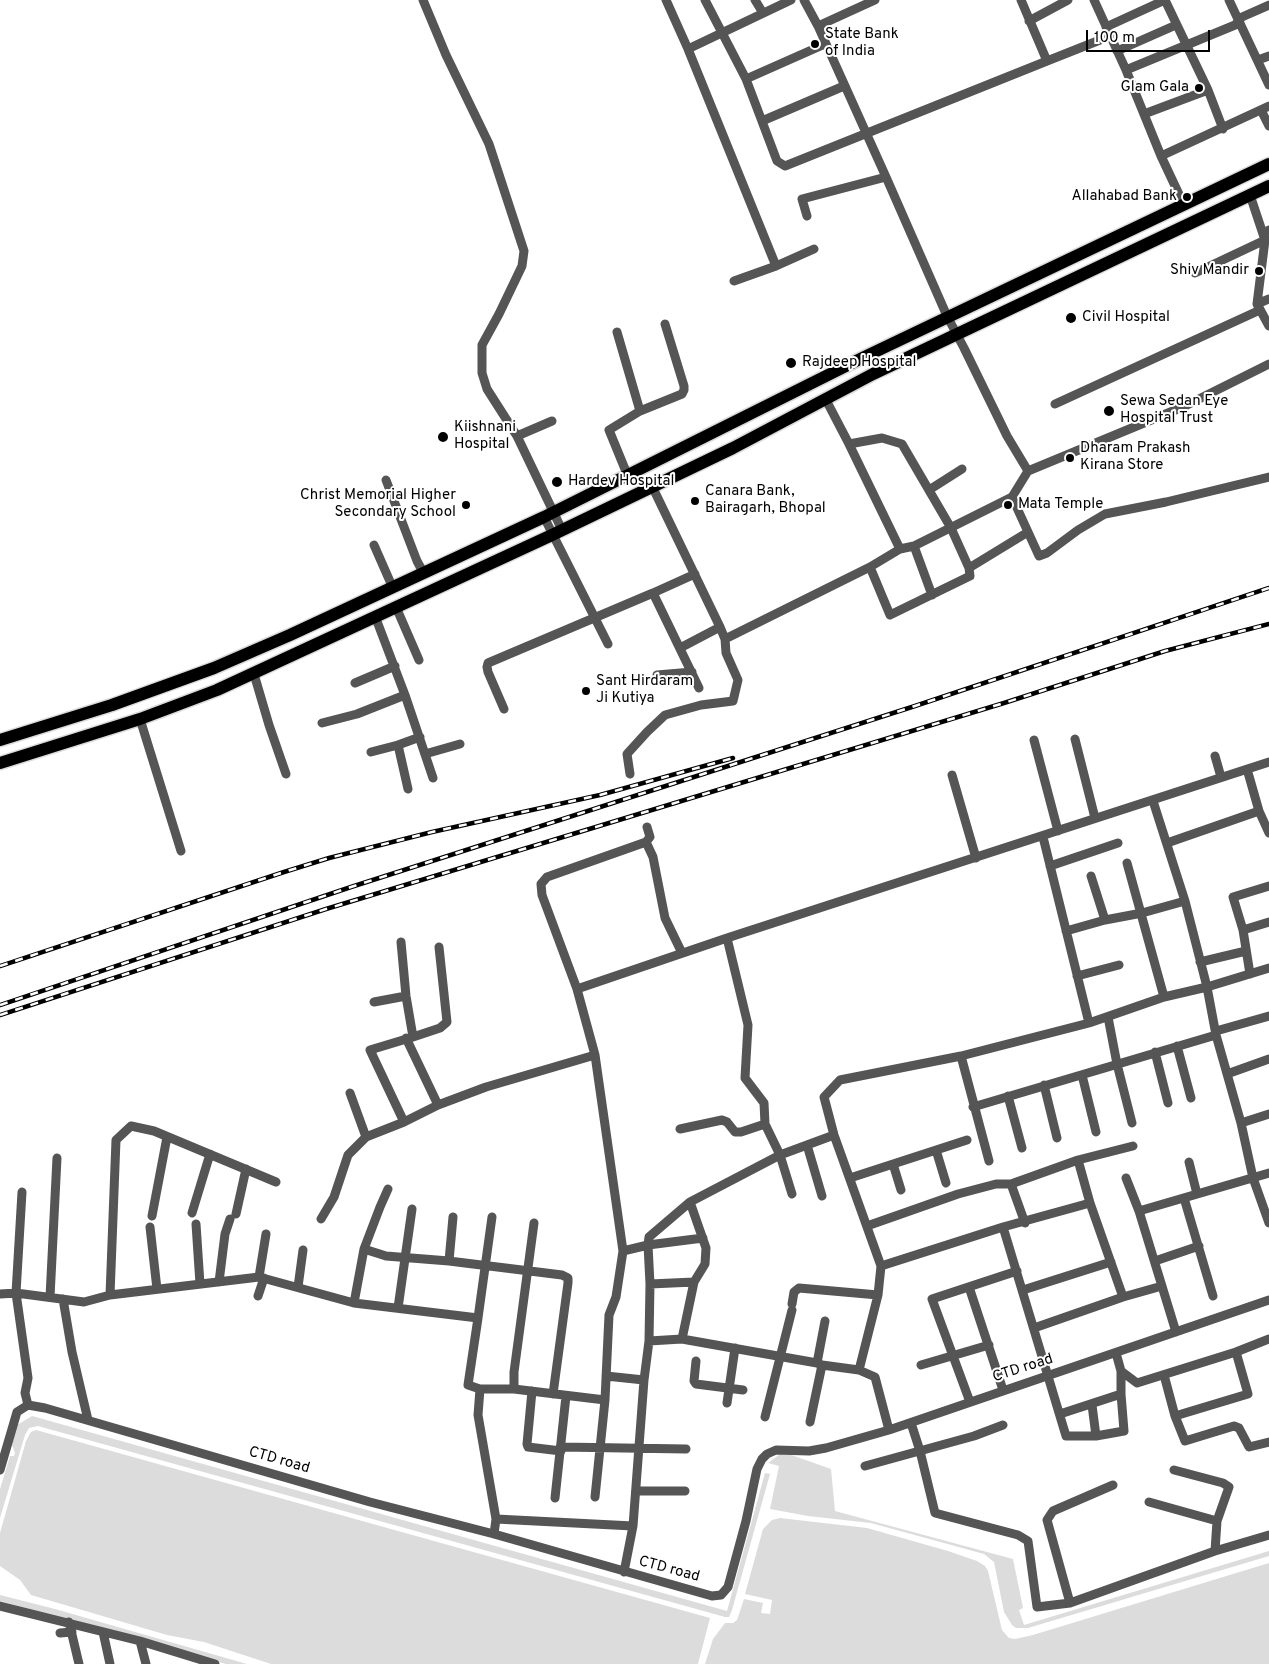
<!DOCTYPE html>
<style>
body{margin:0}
#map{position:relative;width:1269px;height:1664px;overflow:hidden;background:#fff;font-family:Overpass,sans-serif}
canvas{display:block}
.scale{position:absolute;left:1086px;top:30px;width:124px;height:22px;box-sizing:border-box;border:2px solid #000;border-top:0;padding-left:6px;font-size:15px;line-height:18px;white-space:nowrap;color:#000;-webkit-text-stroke:4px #fff;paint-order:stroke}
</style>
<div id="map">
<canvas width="1269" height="1664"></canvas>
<div class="scale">100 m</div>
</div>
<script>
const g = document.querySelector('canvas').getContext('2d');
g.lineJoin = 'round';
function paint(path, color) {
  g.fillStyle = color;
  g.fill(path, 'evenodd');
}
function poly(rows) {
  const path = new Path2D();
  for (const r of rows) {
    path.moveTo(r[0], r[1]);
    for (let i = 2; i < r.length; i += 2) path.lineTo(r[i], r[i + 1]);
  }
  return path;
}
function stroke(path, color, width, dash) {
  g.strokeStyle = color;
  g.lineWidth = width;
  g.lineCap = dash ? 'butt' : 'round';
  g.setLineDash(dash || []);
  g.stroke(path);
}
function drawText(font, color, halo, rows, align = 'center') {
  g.font = font + ' Overpass,sans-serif';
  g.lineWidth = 4;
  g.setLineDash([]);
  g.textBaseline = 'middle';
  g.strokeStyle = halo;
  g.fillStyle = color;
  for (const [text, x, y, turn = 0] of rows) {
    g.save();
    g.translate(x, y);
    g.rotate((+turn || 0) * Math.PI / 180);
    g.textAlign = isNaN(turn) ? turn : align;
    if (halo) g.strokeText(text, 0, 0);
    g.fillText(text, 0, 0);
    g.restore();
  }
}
paint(poly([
 [32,1416,727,1611,765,1473,770,1474,732,1610,729,1617,725,1617,38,1426,29,1428,25,1435,0,1518,0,1489,10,1456,14,1456,15,1453,12,1445,17,1425],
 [36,1430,710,1618,698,1664,271,1664,204,1642,167,1635,31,1595,20,1580,0,1566,0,1533,26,1441,31,1432],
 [783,1452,831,1469,835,1511,1013,1559,1023,1608,1019,1610,1024,1625,1269,1551,1269,1556,1028,1628,1016,1628,1012,1625,1004,1612,994,1562,984,1554,871,1523,808,1516,770,1509,779,1466,768,1463],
 [780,1518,867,1528,948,1551,977,1561,985,1566,988,1571,1002,1630,1009,1638,1015,1639,1033,1635,1269,1563,1269,1664,705,1664,713,1639,725,1623,733,1623,737,1620,744,1599,763,1603,761,1613,770,1614,772,1600,745,1594,763,1529,772,1520],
 [0,1595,55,1609,247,1664,226,1664,0,1601]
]), '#dcdcdc');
const primary = poly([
 [0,740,112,705,214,668,290,635,544,517,860,359,1269,164],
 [0,763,140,719,217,690,552,535,733,448,873,374,1269,186]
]);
stroke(primary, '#dbdbdb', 15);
stroke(poly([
 [423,0,446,55,489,144,524,251,522,266,499,314,482,345,482,373,487,389,517,436,562,530],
 [666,0,688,49,776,266],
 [705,0,746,79,777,161,785,166,1047,61],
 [755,0,763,13],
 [804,0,818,26,886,177,947,316,964,348,1007,436,1028,471],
 [1021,0,1047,61,1110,36],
 [1094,0,1126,70,1161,156,1184,205],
 [1165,0,1208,90,1223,129],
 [1229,0,1269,85],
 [1029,21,1068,0],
 [818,26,875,0],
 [1106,27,1165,0],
 [688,49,791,0],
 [1117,51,1176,25],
 [1258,60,1269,56],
 [1126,70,1235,25,1242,17,1269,5],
 [746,79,825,44],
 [1261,110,1269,126],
 [1144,114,1208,90],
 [762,121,844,86],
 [1161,156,1269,106],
 [807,216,802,199,886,177],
 [1269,230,1266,232,1257,304,1269,326],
 [1195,273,1265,240,1250,195],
 [734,281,776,266,814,249],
 [1257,304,1269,299],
 [617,332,640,411],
 [825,398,849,444,900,549],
 [1055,404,1260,310],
 [517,436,552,421],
 [849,444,882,438,902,444,951,528,969,568,1028,532],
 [627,474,609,430,640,411,682,394,684,390,684,386,665,324],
 [386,480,417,561,423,572],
 [929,490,962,469],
 [1012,497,1039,556,1047,553,1078,530,1105,514,1166,502,1269,477],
 [544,517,608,644],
 [374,545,392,586],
 [914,546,932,595],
 [870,567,890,615,970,576,969,568],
 [653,593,699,688],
 [396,607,419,660],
 [375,616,405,695,433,778],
 [725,639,870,567,900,549,914,546,1012,497,1028,471,1185,406,1269,364],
 [680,648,720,627],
 [254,674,269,725,286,774],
 [657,675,692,672],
 [355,683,395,666],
 [504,709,488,672,487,667,488,663,653,593,695,574],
 [140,719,181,851],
 [322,723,357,714,405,695],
 [1075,739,1095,818],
 [1034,740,1058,831],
 [398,745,408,789],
 [371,752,398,745,420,737],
 [425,754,460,744],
 [1215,756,1221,777],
 [630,774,627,754,647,732,665,715,701,705,733,701,738,680,726,653,725,639,720,627,652,486],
 [952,775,976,858],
 [1153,801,1185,901,1207,987,1216,1035,1241,1123,1253,1178,1269,1223],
 [1259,811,1269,833],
 [1043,837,1089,1023],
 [646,842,653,857,665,918,682,953],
 [1167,843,1259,811,1247,769],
 [1127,863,1164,997],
 [1050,866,1118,843],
 [1091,876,1105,920],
 [1243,930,1269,922],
 [1066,931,1105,920,1142,913,1185,901],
 [727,938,748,1025,745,1078,764,1103,765,1124,780,1155,792,1194],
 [401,942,406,996,413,1037,370,1050,404,1122],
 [1200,962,1246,951],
 [1250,974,1243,930,1233,897,1269,886],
 [1077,976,1119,965],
 [577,989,727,938,1269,762],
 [374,1002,406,996],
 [1108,1017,1117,1064,1132,1123],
 [1216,1031,1269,1016],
 [413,1037,440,1028,447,1022,439,947],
 [406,1038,438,1105],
 [1177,1046,1191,1098],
 [1155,1052,1168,1103],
 [961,1056,989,1161],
 [1227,1074,1269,1059],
 [1082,1075,1096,1132],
 [1044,1085,1057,1138],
 [350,1093,366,1137],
 [1008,1096,1022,1148],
 [973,1107,1216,1035],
 [1241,1123,1269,1114],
 [680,1129,722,1120,727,1122,735,1132,741,1132,765,1124],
 [807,1145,822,1196],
 [936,1150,946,1183],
 [1078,1160,1090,1203,1123,1297],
 [1189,1162,1197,1194],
 [893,1164,901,1190],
 [850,1178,967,1140],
 [1126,1178,1139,1211,1176,1332],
 [1011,1184,1025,1223],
 [22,1192,16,1293,28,1378,25,1393,28,1405],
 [1184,1198,1213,1296],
 [1139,1211,1269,1173],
 [192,1213,210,1154],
 [236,1214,246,1169],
 [152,1216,167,1137],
 [321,1219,334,1197,348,1155,366,1137,404,1122,438,1105,486,1087,595,1055],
 [196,1224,200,1284],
 [867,1226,958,1194,996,1184,1011,1184,1078,1160,1133,1146],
 [150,1227,157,1289],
 [1003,1227,1066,1436,1096,1436,1124,1431,1121,1394,1121,1371,1116,1353],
 [364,1249,386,1256,449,1261,562,1275,568,1278,568,1283,553,1394],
 [623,1251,648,1245,703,1238],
 [449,1261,453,1217],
 [1155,1261,1199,1246],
 [881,1266,1003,1227,1090,1203],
 [259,1277,266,1234],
 [219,1282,225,1234,230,1219],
 [650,1284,694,1282],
 [298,1287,303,1250],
 [969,1287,1003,1390],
 [1023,1290,1111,1262],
 [0,1294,16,1293,84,1302,110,1295,259,1277,354,1303,478,1318,468,1385,480,1389,514,1389,605,1400],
 [110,1295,116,1140,131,1126,154,1131,276,1182],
 [258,1296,264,1278],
 [50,1297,57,1158],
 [63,1299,72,1352,88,1420],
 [354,1303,364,1249,380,1207,388,1189],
 [792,1304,794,1292,799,1288,878,1295],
 [398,1308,412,1209],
 [478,1318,492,1217],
 [1034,1328,1123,1297,1162,1286],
 [682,1339,694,1282,705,1264,706,1248,690,1202],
 [649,1341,682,1339,817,1363,822,1365,859,1370,875,1377,889,1430],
 [696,1361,694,1381,696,1384,743,1390],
 [817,1363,825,1321],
 [921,1365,989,1345],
 [859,1370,878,1295,881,1266,834,1135,824,1097,840,1080,961,1056,1089,1023,1164,997,1207,987,1269,968],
 [1121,1371,1137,1383,1236,1352,1269,1339],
 [1164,1375,1175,1416,1185,1441,1234,1426,1239,1428,1249,1447,1269,1442],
 [606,1376,644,1380],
 [480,1389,478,1415,496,1519,494,1534],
 [514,1389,514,1372,534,1223],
 [532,1391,527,1444,528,1447,561,1451],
 [970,1402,932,1299,1017,1271],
 [727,1403,735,1348],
 [1092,1405,1096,1436],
 [1060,1414,1121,1394],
 [1175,1416,1248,1394,1236,1352],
 [765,1417,792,1310],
 [810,1422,822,1365],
 [911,1423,920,1451,935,1513,1018,1535,1028,1541,1037,1607,1070,1603,1215,1551,1269,1535],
 [561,1447,686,1449],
 [865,1466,974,1436,1003,1425],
 [0,1470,17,1412,28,1405,45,1408,370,1502,494,1534,712,1596,721,1595,728,1587,746,1521,757,1469,762,1459,767,1454,776,1450,809,1451,826,1448,889,1430,1269,1300],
 [1174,1470,1223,1483,1229,1487,1217,1521,1215,1551],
 [636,1491,685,1491],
 [595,1497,605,1400,609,1315,616,1297,623,1251,595,1055,577,989,542,895,541,884,547,877,646,842,650,837,647,827],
 [555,1498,566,1396],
 [1149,1502,1217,1521],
 [496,1519,633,1526],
 [624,1572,633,1526,644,1380,649,1341,650,1284,648,1245,649,1237,690,1202,780,1155,834,1135],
 [1070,1603,1047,1520,1053,1511,1113,1485],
 [0,1606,140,1641,146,1664],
 [69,1622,79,1664],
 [103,1632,110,1664],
 [60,1633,72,1632],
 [140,1641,215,1664]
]), '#555', 9);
stroke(primary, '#000', 12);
const rail = poly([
 [0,966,284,872,329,858,432,832,600,795,733,758],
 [0,1005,351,887,915,706,1269,588],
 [0,1015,326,909,1004,703,1165,651,1269,624]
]);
stroke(rail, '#000', 4.5);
stroke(rail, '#fff', 2.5, [8]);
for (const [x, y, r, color] of [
 [815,44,5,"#000"],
 [1199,88,5,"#000"],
 [1187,197,5,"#000"],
 [1259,271,5,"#000"],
 [1071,318,6,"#000"],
 [791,363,6,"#000"],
 [1109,411,6,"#000"],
 [443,437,6,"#000"],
 [1070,458,5,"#000"],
 [557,482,6,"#000"],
 [695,501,5,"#000"],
 [466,505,5,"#000"],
 [1008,505,5,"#000"],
 [586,691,5,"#000"]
]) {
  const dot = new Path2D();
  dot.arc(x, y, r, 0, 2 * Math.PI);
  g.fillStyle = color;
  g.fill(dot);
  stroke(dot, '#fff', 2);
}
drawText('15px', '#000', '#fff', [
 ["State Bank",825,35],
 ["of India",825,52],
 ["Glam Gala",1189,88,"right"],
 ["Allahabad Bank",1177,197,"right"],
 ["Shiv Mandir",1249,271,"right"],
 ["Civil Hospital",1082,318],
 ["Rajdeep Hospital",802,363],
 ["Sewa Sedan Eye",1120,402],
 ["Hospital Trust",1120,419],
 ["Kiishnani",454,428],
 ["Hospital",454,445],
 ["Dharam Prakash",1080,449],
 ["Kirana Store",1080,466],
 ["Hardev Hospital",568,482],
 ["Canara Bank,",705,492],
 ["Bairagarh, Bhopal",705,509],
 ["Christ Memorial Higher",456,496,"right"],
 ["Secondary School",456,513,"right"],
 ["Mata Temple",1018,505],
 ["Sant Hirdaram",596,682],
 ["Ji Kutiya",596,699]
], 'left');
drawText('15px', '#000', '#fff', [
 ["CTD road",1023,1369,-18],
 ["CTD road",279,1461,16],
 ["CTD road",669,1570,15]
]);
</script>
